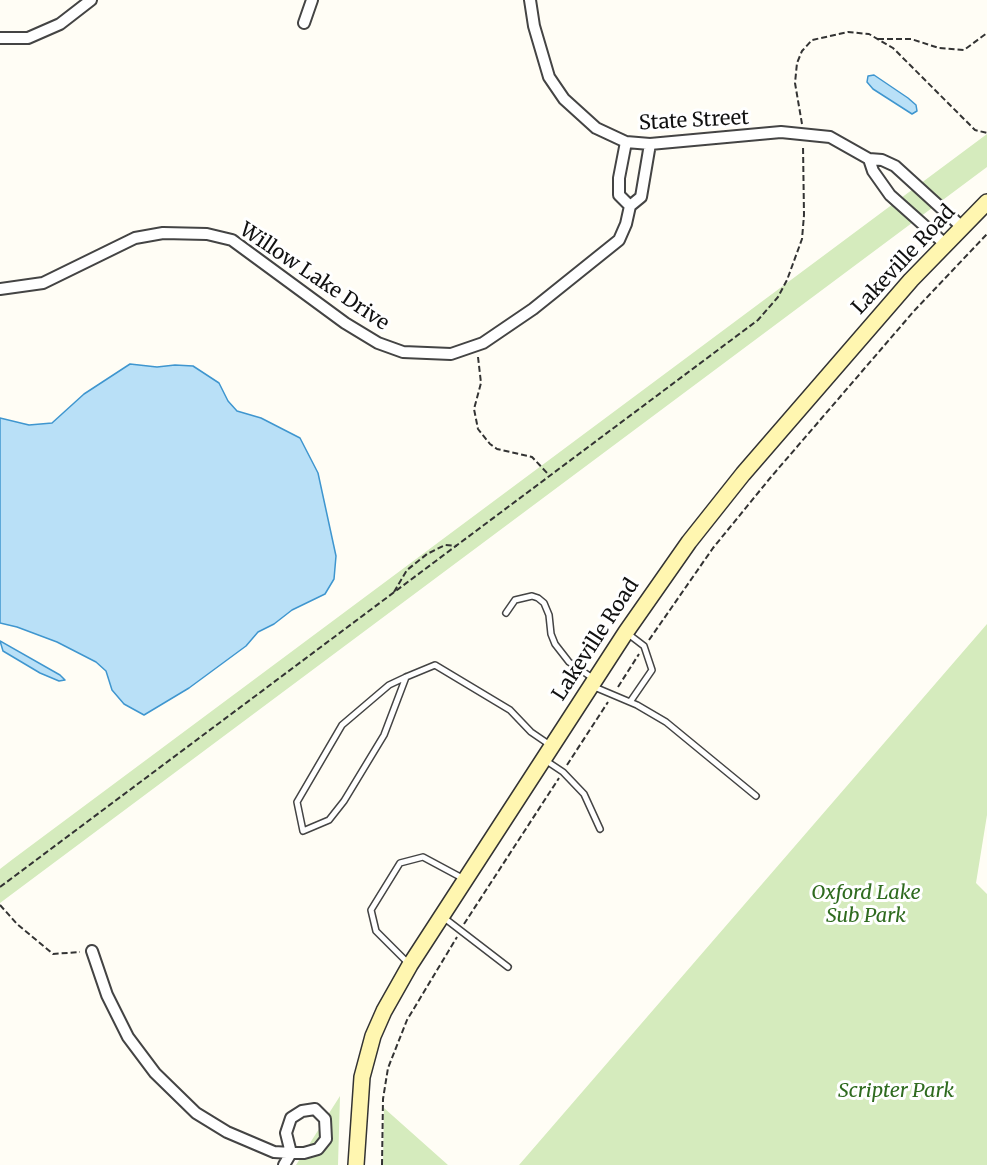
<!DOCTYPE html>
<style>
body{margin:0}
canvas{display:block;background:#fffdf5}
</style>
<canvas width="987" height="1165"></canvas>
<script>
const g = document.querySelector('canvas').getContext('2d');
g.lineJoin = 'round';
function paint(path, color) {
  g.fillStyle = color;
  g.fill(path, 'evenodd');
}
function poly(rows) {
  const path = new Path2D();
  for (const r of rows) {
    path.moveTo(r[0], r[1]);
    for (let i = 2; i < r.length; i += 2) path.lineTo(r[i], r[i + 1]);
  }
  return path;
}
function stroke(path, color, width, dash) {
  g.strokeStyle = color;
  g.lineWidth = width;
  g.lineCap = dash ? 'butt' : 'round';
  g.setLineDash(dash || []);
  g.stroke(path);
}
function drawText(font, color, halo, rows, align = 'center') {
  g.font = font + ' Merriweather,serif';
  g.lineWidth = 6;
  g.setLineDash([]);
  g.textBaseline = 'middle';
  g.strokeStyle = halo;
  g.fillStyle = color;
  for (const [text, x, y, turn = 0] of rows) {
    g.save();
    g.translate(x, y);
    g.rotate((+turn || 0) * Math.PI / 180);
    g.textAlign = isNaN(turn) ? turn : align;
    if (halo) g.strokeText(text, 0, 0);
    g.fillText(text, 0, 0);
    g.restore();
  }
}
paint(poly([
 [987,134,987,167,0,903,0,869,13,859],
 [987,624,987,815,976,883,987,894,987,1165,519,1165],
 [340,1096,338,1165,296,1165],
 [384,1108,448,1165,383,1165]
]), '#d5ebbd');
const water = poly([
 [874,75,908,98,916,105,917,111,912,114,873,89,867,82,868,76,874,75],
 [130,364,157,367,175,365,193,366,219,383,228,401,237,411,261,418,300,438,318,473,336,556,334,579,325,594,292,610,274,624,258,632,246,646,189,688,144,715,124,704,112,690,106,671,96,662,57,642,17,627,0,623,0,418,29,425,52,423,84,394,130,364],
 [0,641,60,675,65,680,59,681,40,673,3,651,0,641]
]);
paint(water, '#b9e0f7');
stroke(water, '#3f96cf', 1.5);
const lane = poly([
 [506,613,515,600,532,596,538,598,544,603,549,615,551,634,555,644,569,662,594,679],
 [627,633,644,646,652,670,630,702],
 [406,677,384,735,344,801,329,820,303,831,297,802,342,725,389,685,406,677,435,665,510,710,531,732,550,745],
 [592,686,637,705,666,722,756,796],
 [545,760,563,772,584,794,600,829],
 [443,917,508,967],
 [409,964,376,931,371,910,400,863,423,857,464,879]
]);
const street = poly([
 [530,0,534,26,549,77,564,99,596,128,626,142,650,144,781,132,830,137,869,159,882,160,895,166,962,227],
 [304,23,312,0],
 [0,38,28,38,60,24,91,0],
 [626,142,619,178,619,195,630,206],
 [869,159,873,171,890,195,945,244],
 [0,289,43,283,135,238,163,233,207,234,232,240,345,323,378,343,403,352,451,354,483,343,533,309,619,240,626,224,630,206,641,197,650,144],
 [92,951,107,995,128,1037,155,1073,196,1113,227,1132,274,1152,291,1153,304,1153,318,1149,326,1139,325,1119,315,1109,302,1111,291,1118,286,1133,291,1153,284,1165]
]);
const secondary = poly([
 [356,1165,362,1077,373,1036,384,1011,410,965,626,632,689,542,743,474,911,280,987,202]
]);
stroke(lane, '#444', 8);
stroke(street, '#444', 14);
stroke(secondary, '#333', 18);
stroke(poly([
 [878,39,911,39,939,48,964,50,987,33],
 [802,124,795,83,797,63,802,51,812,40,848,32,869,34,893,48,975,130,987,133],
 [478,357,481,383,474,409,478,429,490,444,497,449,532,457,549,475],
 [394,592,407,570,427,554,445,545,457,546],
 [649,640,713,548,771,477,914,311,987,234],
 [618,687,639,654],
 [567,765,608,702],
 [0,887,758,320,778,297,787,280,802,239,804,215,803,145],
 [0,905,17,924,53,954,80,952],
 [464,924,559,778],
 [382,1165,383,1099,388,1068,407,1020,457,937]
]), '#333', 2, [6, 3]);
stroke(lane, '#fff', 5);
stroke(street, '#fff', 10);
stroke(secondary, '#fff6b0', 15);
drawText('20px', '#111', '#fff', [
 ["State Street",694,121,-3],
 ["Lakeville Road",904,260,-47],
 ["Willow Lake Drive",314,277,34],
 ["Lakeville Road",596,640,-57]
]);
drawText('italic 20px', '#2f6b1f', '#fff', [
 ["Oxford Lake",866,893],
 ["Sub Park",866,916],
 ["Scripter Park",896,1091]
]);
</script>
